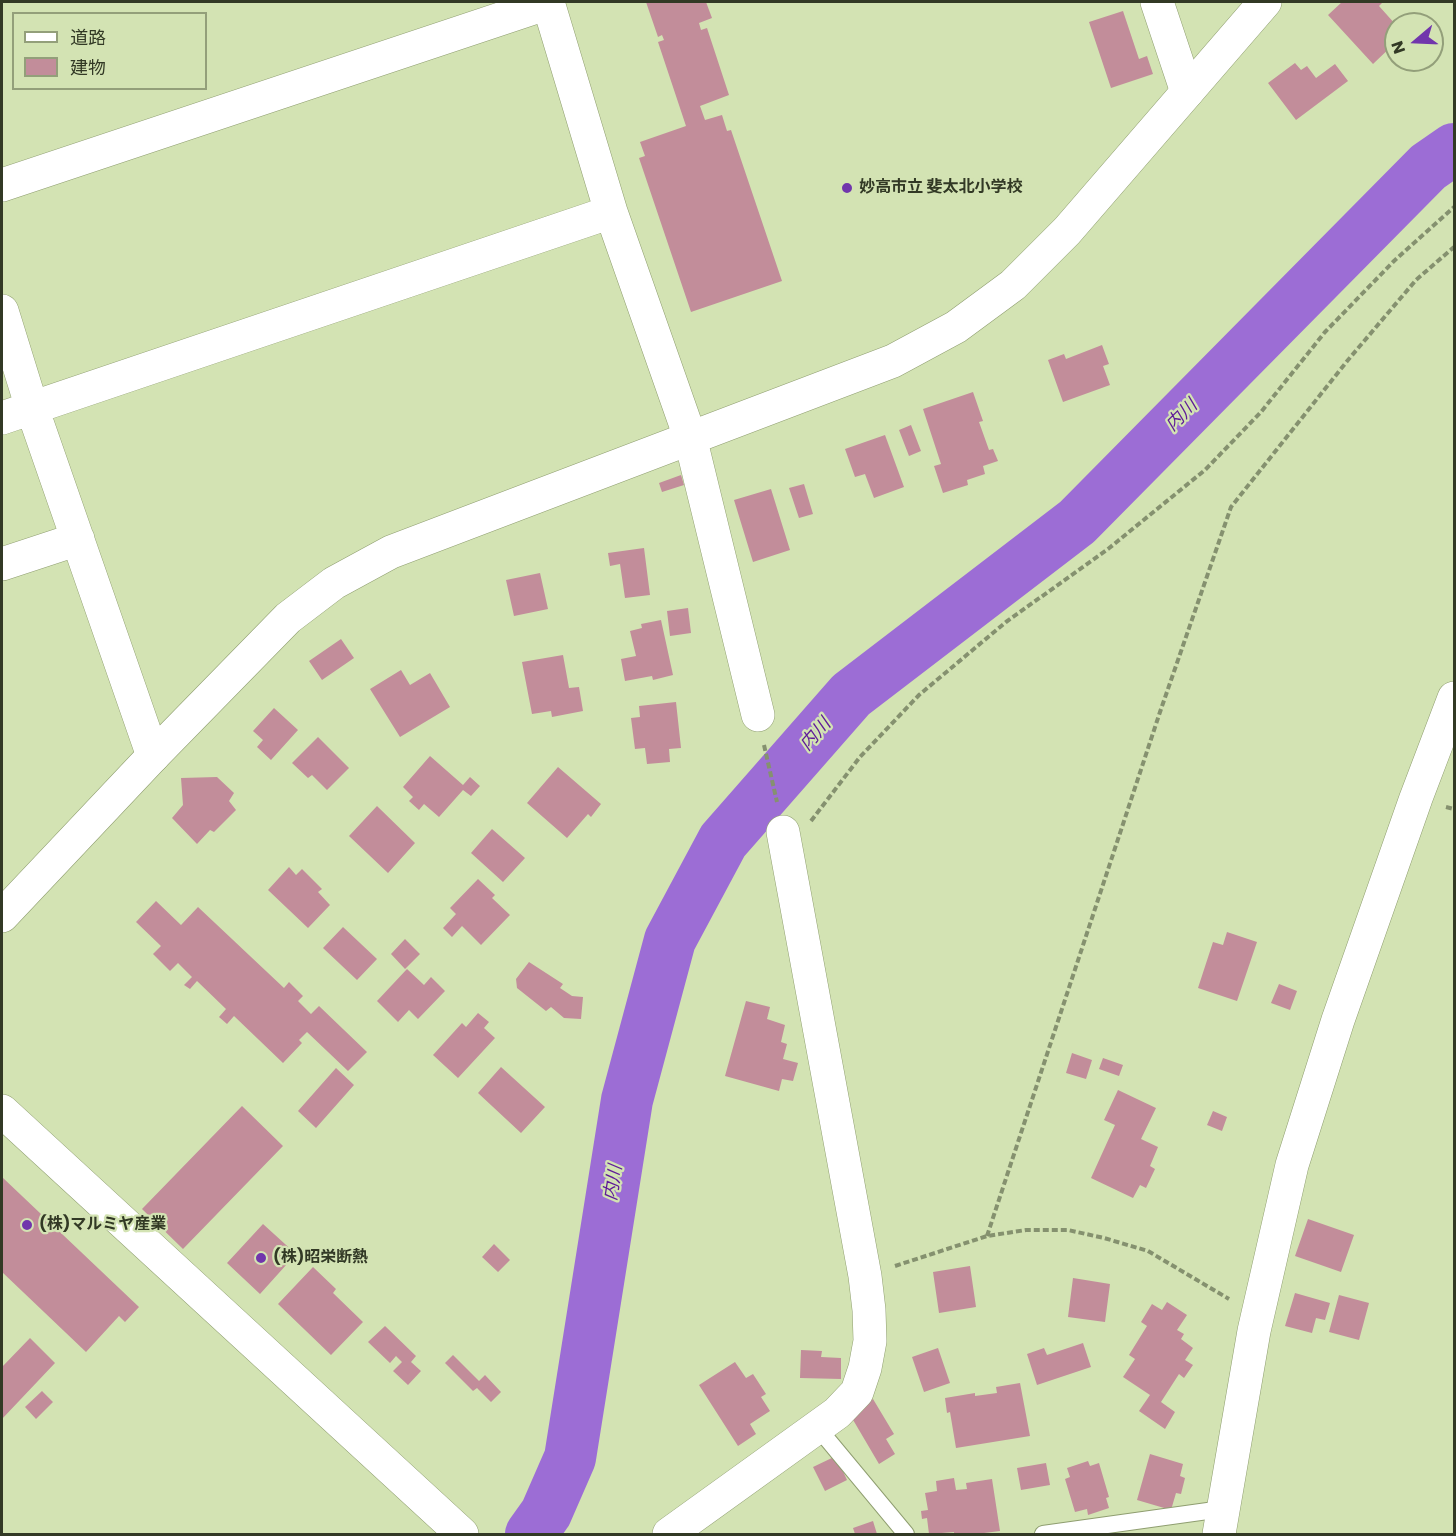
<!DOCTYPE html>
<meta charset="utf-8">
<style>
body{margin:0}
#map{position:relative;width:1456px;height:1536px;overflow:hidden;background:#d3e3b3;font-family:Poppins,"Noto Sans JP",sans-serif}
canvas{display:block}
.frame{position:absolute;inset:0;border:3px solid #323925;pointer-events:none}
.legend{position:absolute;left:12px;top:12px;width:195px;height:78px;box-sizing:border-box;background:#d3e3b3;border:2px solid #939f7a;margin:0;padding:8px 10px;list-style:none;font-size:18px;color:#323925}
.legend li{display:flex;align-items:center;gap:12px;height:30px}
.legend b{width:30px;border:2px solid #939f7a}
.north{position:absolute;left:1384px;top:12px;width:60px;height:60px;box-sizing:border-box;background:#d3e3b3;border:2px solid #939f7a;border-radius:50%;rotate:251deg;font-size:16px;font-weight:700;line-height:24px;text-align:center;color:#323925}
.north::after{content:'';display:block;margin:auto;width:21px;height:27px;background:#7136ac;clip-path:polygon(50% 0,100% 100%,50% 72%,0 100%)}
</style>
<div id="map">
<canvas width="1456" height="1536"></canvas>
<div class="frame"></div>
<ul class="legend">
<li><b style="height:8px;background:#fff"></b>道路</li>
<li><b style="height:16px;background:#c28d9a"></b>建物</li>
</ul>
<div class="north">N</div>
</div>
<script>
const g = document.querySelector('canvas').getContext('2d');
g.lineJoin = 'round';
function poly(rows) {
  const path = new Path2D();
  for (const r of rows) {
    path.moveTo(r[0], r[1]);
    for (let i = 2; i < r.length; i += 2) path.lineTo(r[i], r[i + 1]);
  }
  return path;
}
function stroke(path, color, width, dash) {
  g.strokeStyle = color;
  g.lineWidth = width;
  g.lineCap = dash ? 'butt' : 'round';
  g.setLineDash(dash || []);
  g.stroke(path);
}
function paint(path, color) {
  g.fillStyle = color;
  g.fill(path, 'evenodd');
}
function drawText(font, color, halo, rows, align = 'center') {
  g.font = font + ' Poppins,"Noto Sans JP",sans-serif';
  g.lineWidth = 4.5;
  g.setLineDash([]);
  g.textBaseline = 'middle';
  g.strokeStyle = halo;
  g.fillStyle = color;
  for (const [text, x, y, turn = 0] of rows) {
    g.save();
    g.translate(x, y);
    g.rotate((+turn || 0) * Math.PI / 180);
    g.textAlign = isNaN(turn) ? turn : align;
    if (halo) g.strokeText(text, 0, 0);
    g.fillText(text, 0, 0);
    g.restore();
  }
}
stroke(poly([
 [531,1534,546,1513,570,1458,627,1100,670,940,723,841,851,695,1077,522,1428,167,1454,149]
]), '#9c6dd5', 52);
paint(poly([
 [646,2,706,2,712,18,699,23,701,30,707,28,729,95,700,106,705,120,722,115,727,131,731,130,782,281,691,312,639,158,645,156,640,142,686,126,658,42,664,40,662,35,658,37],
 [1342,2,1383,2,1379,6,1396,25,1396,42,1373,64,1328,15],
 [1123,11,1139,59,1147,56,1153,74,1111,88,1089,22],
 [1295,63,1301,70,1307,66,1316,78,1335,64,1348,81,1296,120,1268,83],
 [1102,345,1109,364,1103,366,1110,385,1063,402,1048,360,1064,354,1066,359],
 [973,392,983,421,979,422,989,450,993,449,998,461,983,466,985,474,967,480,968,485,943,493,934,466,941,464,923,409],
 [911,425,921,451,909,456,899,430],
 [885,435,904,487,874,498,865,474,855,477,845,449],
 [681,475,684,485,662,492,659,483],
 [804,484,813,514,799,518,789,488],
 [771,489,790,550,753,562,734,500],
 [644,548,650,595,625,598,620,564,610,566,608,553],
 [540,573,548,609,514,616,506,580],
 [688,608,691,633,670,636,667,611],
 [661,620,673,675,653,680,652,676,625,681,621,659,636,656,630,631,642,628,641,624],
 [341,639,354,658,322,680,309,661],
 [563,655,569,688,579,687,583,711,552,717,551,711,532,714,522,662],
 [401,670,410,685,430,673,450,707,400,737,370,689],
 [676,702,681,748,669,749,670,762,647,764,645,748,635,749,631,718,640,717,639,706],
 [274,708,298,730,271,760,257,747,263,740,253,731],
 [318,737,349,768,327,790,312,775,308,778,292,763],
 [430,756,463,785,470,777,480,786,471,796,463,790,439,817,424,804,419,810,409,801,413,797,403,787],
 [558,767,601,804,591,817,588,814,567,838,527,803],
 [217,777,234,793,229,801,236,810,214,832,210,830,197,844,172,818,183,805,181,778],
 [377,806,415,843,388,873,349,836],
 [492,829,525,858,503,882,471,853],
 [289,867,296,875,302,869,322,889,318,892,330,905,308,928,268,890],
 [478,879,495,895,492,898,510,915,481,945,462,926,452,937,443,928,456,914,450,908],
 [156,901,181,925,198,907,284,988,289,982,303,996,298,1001,311,1014,319,1006,367,1052,348,1071,307,1032,299,1040,302,1043,283,1063,234,1016,227,1024,219,1017,226,1009,197,981,190,989,184,985,192,977,178,963,170,971,153,954,161,946,136,922],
 [343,927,377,959,357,980,323,948],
 [1227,932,1257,942,1237,1001,1198,988,1213,942,1223,945],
 [405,939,420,954,405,969,391,954],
 [529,962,563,984,560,988,572,996,583,997,581,1019,564,1018,551,1007,546,1011,517,988,516,979],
 [407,969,424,985,431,977,445,991,418,1019,409,1010,398,1022,377,1001],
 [1279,984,1297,991,1290,1010,1271,1003],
 [746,1001,770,1007,767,1019,785,1025,781,1042,787,1044,783,1059,798,1063,793,1081,782,1079,779,1091,725,1076],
 [478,1013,489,1022,484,1028,495,1038,458,1078,433,1055,462,1023,466,1027],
 [1072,1053,1092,1060,1086,1079,1066,1073],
 [1103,1058,1123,1065,1119,1076,1099,1069],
 [501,1067,545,1107,521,1133,478,1093],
 [336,1068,354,1085,316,1128,298,1111],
 [1118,1090,1156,1108,1141,1139,1158,1147,1150,1166,1155,1169,1146,1188,1140,1185,1133,1198,1091,1178,1115,1125,1104,1120],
 [242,1106,283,1146,183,1249,142,1209],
 [1213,1111,1227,1117,1222,1131,1207,1125],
 [2,1177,139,1307,125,1322,119,1316,86,1352,2,1272],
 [1308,1219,1354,1235,1341,1272,1295,1256],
 [263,1224,296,1254,260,1294,227,1263],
 [494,1244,510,1260,498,1272,482,1257],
 [970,1266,976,1307,939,1313,933,1272],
 [313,1267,336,1289,333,1293,363,1322,331,1355,278,1304],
 [1073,1278,1110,1284,1105,1322,1068,1317],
 [1295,1293,1330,1303,1325,1320,1316,1318,1312,1333,1285,1326],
 [1339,1295,1369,1303,1359,1340,1329,1332],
 [1167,1302,1187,1315,1177,1330,1184,1334,1181,1339,1193,1348,1185,1360,1193,1365,1184,1378,1179,1374,1161,1402,1175,1412,1165,1429,1139,1411,1150,1395,1123,1377,1135,1359,1129,1355,1147,1326,1141,1322,1152,1304,1162,1310],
 [385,1326,416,1356,411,1362,421,1371,408,1385,393,1371,402,1362,396,1356,390,1363,368,1342],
 [30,1338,55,1363,2,1419,2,1367],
 [1083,1343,1091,1367,1037,1385,1027,1354,1044,1348,1047,1355],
 [938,1348,950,1383,924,1392,912,1357],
 [801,1350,822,1351,821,1357,841,1358,841,1379,800,1378],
 [453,1355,479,1381,485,1375,501,1392,491,1402,477,1388,473,1391,445,1363],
 [735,1362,746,1378,753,1374,766,1394,761,1397,770,1411,750,1424,756,1434,738,1446,699,1385],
 [1020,1383,1030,1436,956,1448,950,1412,947,1413,945,1398,975,1393,975,1396,997,1393,996,1387],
 [42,1391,53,1402,36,1419,25,1407],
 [873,1399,894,1434,886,1439,895,1454,879,1464,849,1413],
 [1150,1454,1183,1464,1180,1476,1185,1478,1181,1494,1176,1493,1171,1510,1137,1500],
 [836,1456,847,1480,825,1491,813,1467],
 [1088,1461,1090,1466,1099,1463,1109,1497,1106,1498,1109,1508,1088,1515,1087,1509,1075,1512,1065,1479,1070,1477,1067,1468],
 [1046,1463,1050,1485,1021,1490,1017,1468],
 [954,1478,956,1490,967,1489,966,1483,992,1479,1000,1531,976,1534,954,1534,954,1532,929,1534,927,1518,922,1519,921,1511,928,1510,925,1493,937,1491,936,1481],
 [873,1521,877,1534,855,1534,853,1528]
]), '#c28d9a');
const lane = poly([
 [818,1428,906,1534],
 [1043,1534,1222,1509]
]);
const street = poly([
 [548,2,611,212,690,437,758,715],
 [1157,2,1187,92],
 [2,185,548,3],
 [2,311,32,408,153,756],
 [2,418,611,212],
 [2,564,78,539],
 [2,1111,462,1534],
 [669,1534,837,1413,857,1392,865,1368,870,1341,869,1310,865,1276,783,832]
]);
const secondary = poly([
 [2,916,153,756,288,618,334,583,391,552,893,361,956,327,1013,285,1067,231,1265,2],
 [1219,1534,1254,1331,1292,1165,1338,1020,1416,798,1454,698]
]);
stroke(lane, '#8f9e70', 18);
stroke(street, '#8f9e70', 34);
stroke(secondary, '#8f9e70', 34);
stroke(poly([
 [764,745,777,802],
 [1446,807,1454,809],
 [811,821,860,757,919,695,1006,622,1108,549,1205,470,1261,412,1325,332,1394,261,1454,207],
 [987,1236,1160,712,1231,507,1348,360,1416,280,1454,247],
 [895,1266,987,1236,1026,1230,1068,1230,1104,1238,1148,1251,1229,1299]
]), '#85916f', 4, [6, 3]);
stroke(lane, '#fff', 16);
stroke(street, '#fff', 33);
stroke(secondary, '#fff', 33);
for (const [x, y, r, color] of [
 [847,188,6,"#7136ac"],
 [27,1225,6,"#7136ac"],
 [261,1258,6,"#7136ac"]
]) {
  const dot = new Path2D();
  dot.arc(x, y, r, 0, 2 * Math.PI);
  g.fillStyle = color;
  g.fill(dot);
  stroke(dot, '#d3e3b3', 2);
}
drawText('bold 16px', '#323925', '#d3e3b3', [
 ["妙高市立 斐太北小学校",859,188],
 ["(株)マルミヤ産業",39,1225],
 ["(株)昭栄断熱",273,1258]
], 'left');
drawText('italic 18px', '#5e1a98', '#d3e3b3', [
 ["内川",1182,416,-45],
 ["内川",816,735,-49],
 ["内川",614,1183,-81]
]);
</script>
